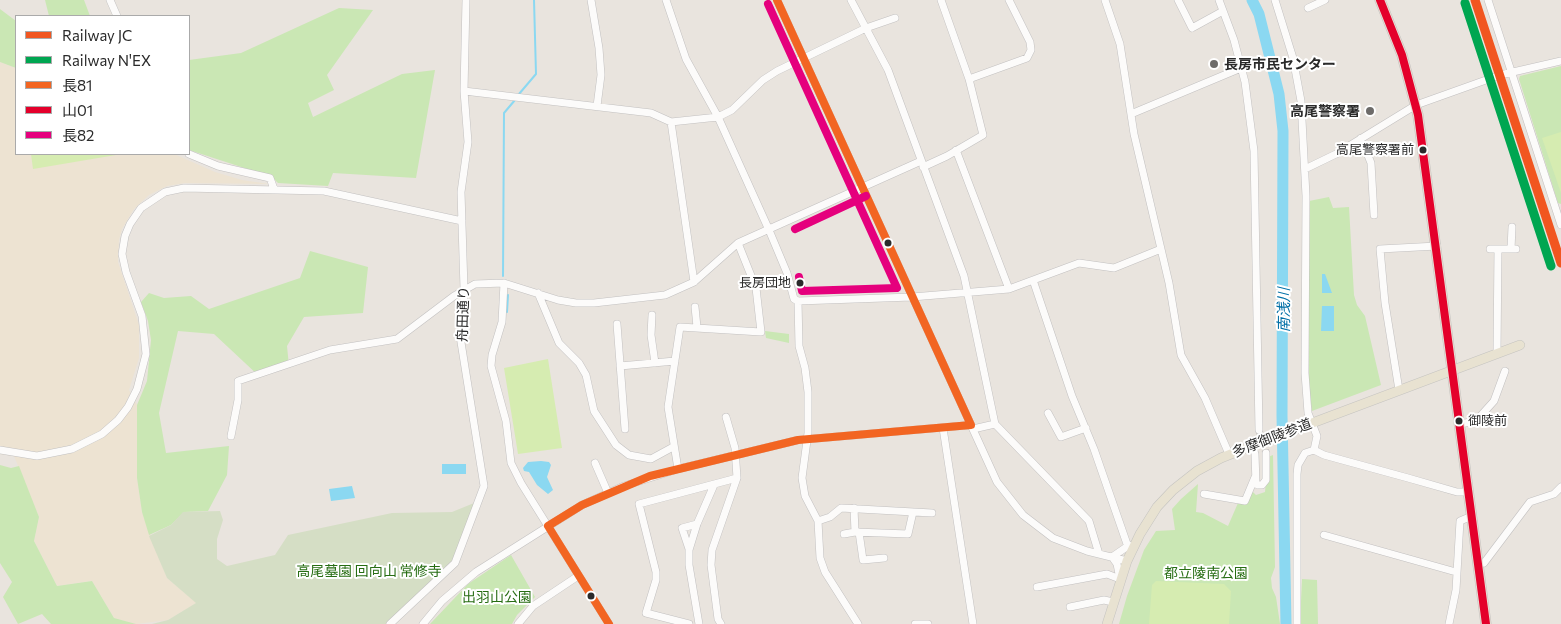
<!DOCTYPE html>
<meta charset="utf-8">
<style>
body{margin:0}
#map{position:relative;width:1561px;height:624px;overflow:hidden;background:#e9e4de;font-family:Commissioner,"Noto Sans JP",sans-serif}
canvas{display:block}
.legend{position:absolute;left:15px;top:15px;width:175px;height:140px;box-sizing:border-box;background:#fff;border:1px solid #aaa;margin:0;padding:6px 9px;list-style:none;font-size:15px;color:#2a2a2a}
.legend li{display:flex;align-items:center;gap:10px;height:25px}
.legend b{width:25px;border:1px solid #aaa}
</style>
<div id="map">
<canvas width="1561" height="624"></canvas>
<ul class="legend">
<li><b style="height:6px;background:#f15620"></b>Railway JC</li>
<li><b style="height:6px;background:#00a651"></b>Railway N'EX</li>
<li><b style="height:6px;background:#f26522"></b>長81</li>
<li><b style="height:6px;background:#e4002b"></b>山01</li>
<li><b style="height:6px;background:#e5007d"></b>長82</li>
</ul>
</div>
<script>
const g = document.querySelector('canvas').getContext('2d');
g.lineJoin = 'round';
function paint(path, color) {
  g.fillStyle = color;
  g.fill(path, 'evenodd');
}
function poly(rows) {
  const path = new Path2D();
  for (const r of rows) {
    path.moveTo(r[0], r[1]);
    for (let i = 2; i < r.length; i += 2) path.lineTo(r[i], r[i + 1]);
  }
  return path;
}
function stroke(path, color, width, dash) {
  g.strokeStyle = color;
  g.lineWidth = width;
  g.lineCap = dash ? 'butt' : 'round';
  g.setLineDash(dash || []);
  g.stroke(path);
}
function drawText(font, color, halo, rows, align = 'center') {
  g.font = font + ' Commissioner,"Noto Sans JP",sans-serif';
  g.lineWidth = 4;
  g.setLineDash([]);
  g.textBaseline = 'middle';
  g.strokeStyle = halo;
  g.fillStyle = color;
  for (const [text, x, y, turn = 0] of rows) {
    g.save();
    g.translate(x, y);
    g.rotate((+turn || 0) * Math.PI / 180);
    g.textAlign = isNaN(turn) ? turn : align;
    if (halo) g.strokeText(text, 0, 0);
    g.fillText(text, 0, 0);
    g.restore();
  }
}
paint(poly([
 [0,62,16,68,16,154,174,154,215,172,242,180,269,184,185,183,167,186,149,195,134,209,122,229,119,240,118,262,139,325,139,358,129,390,137,405,137,478,142,512,167,578,197,603,168,620,136,624,114,618,92,581,57,586,34,541,39,517,14,456,0,454]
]), '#ede3d2');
paint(poly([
 [45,0,84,0,90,16,49,16],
 [339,8,373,10,327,75,334,90,308,103,313,117,402,74,435,70,416,178,333,173,328,186,278,183,272,177,189,150,189,60,241,53],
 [0,9,16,21,16,68,0,62],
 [1561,66,1561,204,1558,203,1519,79,1520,76],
 [1329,197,1333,208,1349,207,1354,295,1357,305,1365,316,1381,385,1312,411,1308,380,1309,201],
 [310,251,368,267,363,313,304,317,287,346,289,366,260,377,214,334,178,331,159,413,166,453,229,446,227,475,208,511,184,512,171,525,149,535,142,512,137,478,137,405,147,381,151,340,148,321,141,302,149,293,164,298,191,296,209,309,300,278],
 [765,331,789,334,789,343,766,338],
 [1273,455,1275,567,1271,578,1272,588,1276,597,1280,624,1119,624,1127,596,1144,550,1156,531,1175,530,1172,509,1181,499,1198,484,1196,512,1203,513,1228,526,1238,503,1251,490,1256,495,1265,492,1268,457],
 [0,465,11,468,19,466,39,517,34,541,57,586,92,581,114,618,136,624,51,624,42,614,18,624,3,597,12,582,0,563],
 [511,555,535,597,517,615,512,624,430,624,468,584],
 [1302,579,1317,580,1318,624,1300,624]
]), '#cae7b4');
paint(poly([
 [479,501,455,563,390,624,152,624,168,620,196,603,167,578,149,536,171,525,183,512,220,511,223,520,217,539,217,559,227,566,275,555,288,535,392,513,452,512]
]), '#d5dec5');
paint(poly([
 [1561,132,1561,193,1542,138],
 [31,154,116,154,116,155,33,169],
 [548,359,562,448,518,454,504,368],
 [1156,581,1224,584,1231,591,1229,624,1149,624,1152,585]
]), '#d6ecb1');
paint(poly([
 [1322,274,1325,274,1332,293,1322,293],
 [1322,306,1334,306,1334,331,1321,331],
 [541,461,549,462,551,465,547,477,553,490,548,494,537,485,529,472,524,471,523,468,528,462],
 [442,464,466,464,466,474,442,474],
 [352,486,355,498,331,501,329,489]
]), '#8bd8f1');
stroke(poly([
 [519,94,536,74,534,0],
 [503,276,504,113,515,100],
 [507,312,508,295]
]), '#8bd8f1', 2);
stroke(poly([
 [1252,0,1259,14,1279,94,1283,131,1282,415,1286,624]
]), '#8bd8f1', 11);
stroke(poly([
 [1259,430,1266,453]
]), '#c3bfba', 7, [7, 3.5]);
const minor = poly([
 [110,0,117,16],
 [591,0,599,48,601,75,597,106],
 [666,0,686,59,718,117,769,230,787,273,794,299,798,301,912,297,1009,289,1079,263,1114,268,1161,249],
 [777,0,997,482,1023,515,1053,538,1087,551,1127,561],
 [851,0,888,70,964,276,995,424,1089,521,1099,554],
 [1105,0,1120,44,1134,134,1169,283,1181,355,1205,398,1229,454],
 [1178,0,1192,28,1223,11],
 [1219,0,1234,40,1245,82,1254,151,1259,430],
 [1275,0,1293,58,1301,101,1306,196,1305,373,1308,413,1317,436,1314,450,1305,453,1298,465,1297,474,1297,624],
 [1488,0,1561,225],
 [1308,8,1325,0],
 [969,79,1027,58,1031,50,1030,42,1009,0],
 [464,91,651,113,671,122,718,117,732,110,763,80,777,71,866,28,895,18],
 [1131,114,1241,68],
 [671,122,694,282],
 [1361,138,1371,163,1374,215],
 [956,150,1009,289],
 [189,154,218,166,270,178,274,189],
 [923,167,947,156,983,135,969,79,941,0],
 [1305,169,1336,154,1416,105,1500,75,1561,61],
 [1490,249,1516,249],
 [1511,249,1512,227],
 [1033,280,1072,396,1094,449,1127,544,1133,548],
 [504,283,502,322,492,355,491,366,506,421,511,463,521,483,609,624],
 [538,293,559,343,579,363,586,375,594,411,616,445,629,455,651,459,673,447],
 [798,301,799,346,805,368,808,392,808,433,802,478,805,496,818,521,820,558,825,572,858,624],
 [695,307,697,327],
 [652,315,651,335,655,363],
 [617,324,625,429],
 [1497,353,1498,249],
 [620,366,675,361],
 [1399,390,1385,303,1380,249,1437,246],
 [1048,413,1061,437,1086,428],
 [1460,424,1476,421,1494,401,1505,371],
 [943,428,973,624],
 [973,429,995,424],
 [231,436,238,400,238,381,330,350,397,339,454,296,475,284,504,283,558,300,576,303,594,303,665,295,694,282,738,243,921,161],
 [1252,445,1255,454,1256,484,1258,485,1262,485,1266,480,1266,453],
 [0,450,37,456,72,449,102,434,118,420,128,407,137,389,146,354,142,316,126,272,122,254,125,236,130,224,141,208,165,192,184,188,324,191,462,221],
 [1314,450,1324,455,1408,478,1457,492,1469,492],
 [595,463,608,493],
 [678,469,668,407,680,327,761,332,756,288,738,243],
 [1204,494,1245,501,1255,477],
 [854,508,855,532,908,534,913,512],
 [818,521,830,517,841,508,932,513],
 [859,532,863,560,884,558],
 [844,534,855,532],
 [1324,535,1456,572],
 [689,549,682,528,697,524],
 [1484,563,1530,502,1554,494,1561,487],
 [1037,587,1107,574,1120,579,1117,564,1112,557,1128,546],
 [1070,607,1104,600,1113,602],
 [390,624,455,563,484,486,460,336,464,320,464,289,461,192,468,142,464,91,466,0],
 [423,624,442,601,476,572,582,505,624,486,678,469,798,440,971,425],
 [518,624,533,606,578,576],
 [689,624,646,613,656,580,656,572,639,504,737,478],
 [699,624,689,565,689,550,697,524,714,485],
 [721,624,718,619,711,565,712,550,737,478,735,448,726,417],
 [915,624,928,624],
 [1449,624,1456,590,1460,521,1472,516]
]);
const major = poly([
 [1307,425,1520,345],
 [1107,624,1127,561,1140,534,1157,507,1173,490,1197,471,1221,458,1256,444]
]);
const highway = poly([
 [1380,0,1402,55,1418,115,1486,624]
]);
stroke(minor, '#c2c0c0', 8);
stroke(major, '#c4c3c0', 10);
stroke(highway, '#c4c3c0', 11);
stroke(minor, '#fcfbfa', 7);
stroke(major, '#e8e2d1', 9);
stroke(highway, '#e9dcd3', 10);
const majorBridge = poly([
 [1256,444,1307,425]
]);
stroke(majorBridge, '#c4c3c0', 10, []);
stroke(majorBridge, '#e8e2d1', 9);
stroke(poly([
 [609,624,548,526,582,505,650,476,798,440,971,425,777,0]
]), '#f26522', 8);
stroke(poly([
 [1380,0,1402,55,1418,115,1486,624]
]), '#e4002b', 8);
stroke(poly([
 [768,4,897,288,802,291,799,277],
 [795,229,866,196]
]), '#e5007d', 8);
stroke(poly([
 [1475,0,1561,263]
]), '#f15620', 9);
stroke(poly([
 [1465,3,1551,266]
]), '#00a651', 9);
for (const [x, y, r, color] of [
 [1214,64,5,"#6d6b69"],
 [1370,111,5,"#6d6b69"],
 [1423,150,4.5,"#2a2a2a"],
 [888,243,4.5,"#2a2a2a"],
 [800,283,4.5,"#2a2a2a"],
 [1459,421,4.5,"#2a2a2a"],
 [591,596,4.5,"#2a2a2a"]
]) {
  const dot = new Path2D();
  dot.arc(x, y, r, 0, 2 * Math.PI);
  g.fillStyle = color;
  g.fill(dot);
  stroke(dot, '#fff', 2);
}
drawText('13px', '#2a2a2a', '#fff', [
 ["高尾警察署前",1414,150],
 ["長房団地",791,283],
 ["御陵前",1468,421,"left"]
], 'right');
drawText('bold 14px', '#2a2a2a', '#fff', [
 ["長房市民センター",1224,64],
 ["高尾警察署",1360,111,"right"]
], 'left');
drawText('14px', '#2a2a2a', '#fff', [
 ["舟田通り",463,314,-88],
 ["多摩御陵参道",1272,438,-21]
]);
drawText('14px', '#276d13', '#fff', [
 ["高尾墓園 回向山 常修寺",369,571],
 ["都立陵南公園",1206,573],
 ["出羽山公園",497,597]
]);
drawText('italic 15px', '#016fa6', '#fff', [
 ["南浅川",1284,310,-90]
]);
</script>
